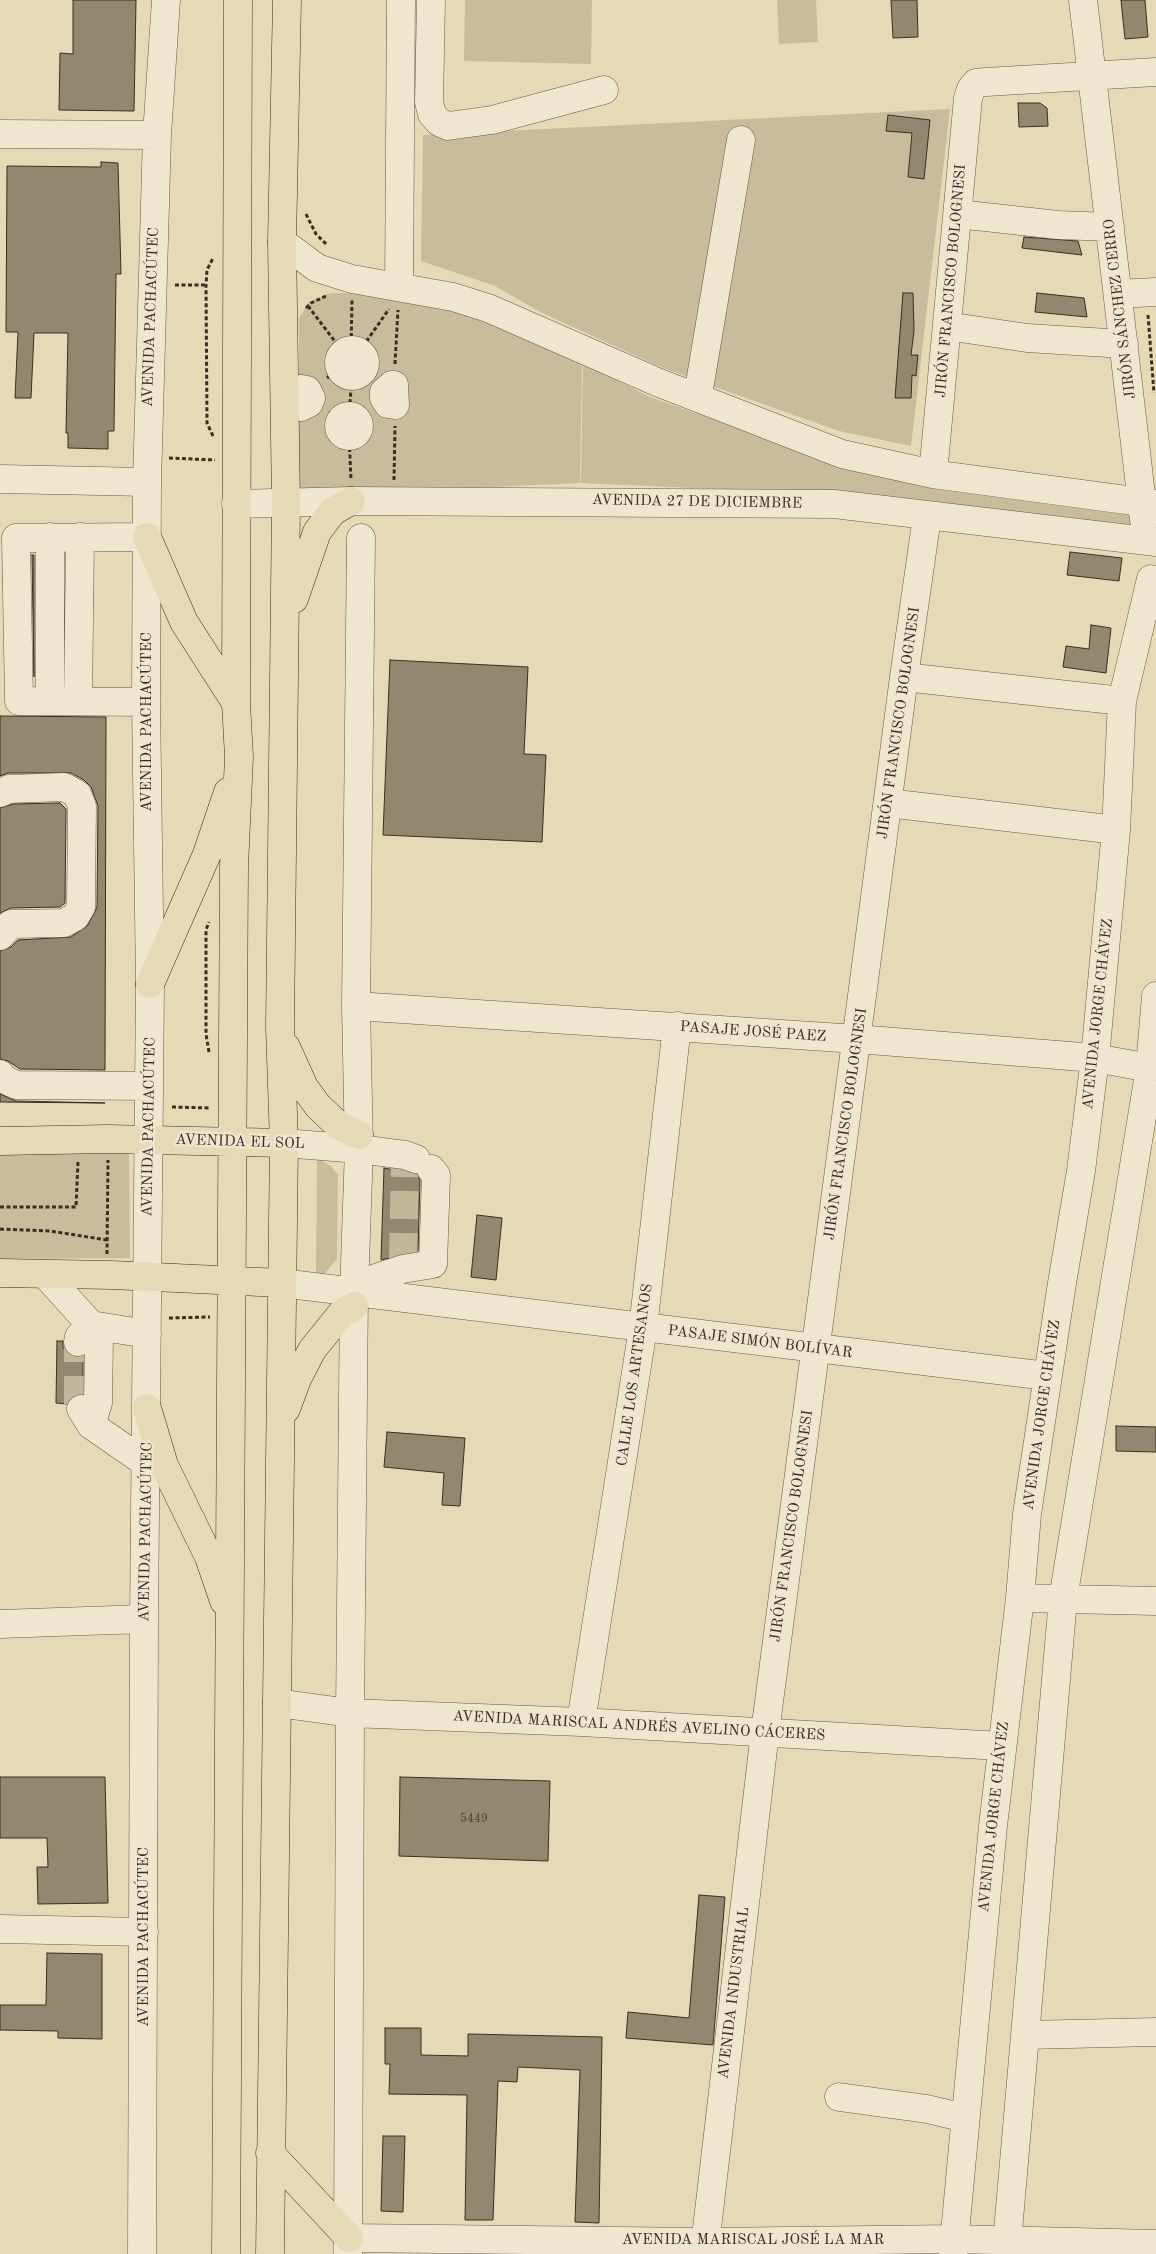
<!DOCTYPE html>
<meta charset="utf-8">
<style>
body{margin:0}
canvas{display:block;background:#e6d9b6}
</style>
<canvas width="1156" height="2254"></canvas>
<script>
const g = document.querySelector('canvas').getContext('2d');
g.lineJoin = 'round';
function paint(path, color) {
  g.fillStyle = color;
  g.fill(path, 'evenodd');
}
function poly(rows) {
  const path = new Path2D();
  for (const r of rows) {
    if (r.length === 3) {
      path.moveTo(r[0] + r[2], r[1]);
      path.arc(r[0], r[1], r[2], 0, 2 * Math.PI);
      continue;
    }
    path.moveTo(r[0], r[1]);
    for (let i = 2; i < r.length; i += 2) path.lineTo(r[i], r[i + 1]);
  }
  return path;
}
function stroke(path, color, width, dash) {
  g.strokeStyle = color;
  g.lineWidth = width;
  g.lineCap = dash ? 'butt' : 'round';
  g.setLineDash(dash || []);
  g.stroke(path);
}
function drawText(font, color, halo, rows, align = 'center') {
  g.font = font + ' "Old Standard TT",serif';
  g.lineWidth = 5;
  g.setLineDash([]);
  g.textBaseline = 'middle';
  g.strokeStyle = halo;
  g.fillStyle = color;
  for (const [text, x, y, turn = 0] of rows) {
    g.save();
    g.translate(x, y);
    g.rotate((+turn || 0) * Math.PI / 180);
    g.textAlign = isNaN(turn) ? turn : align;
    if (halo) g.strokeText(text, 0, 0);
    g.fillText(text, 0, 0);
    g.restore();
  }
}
paint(poly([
 [465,0,592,0,591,64,464,61],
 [777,0,816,0,818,42,779,44],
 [950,109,911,446,839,431,712,386,656,365,540,312,495,286,421,261,423,135],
 [330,293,402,293,447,302,582,362,580,483,402,491,299,491,299,318,309,302],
 [583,363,650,397,835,462,1137,505,1139,535,824,494,581,483],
 [0,1153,129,1154,130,1258,0,1259],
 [317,1158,331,1166,338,1175,337,1259,321,1278,316,1275]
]), '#c8bc9d');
const building = poly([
 [73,0,136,0,134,111,59,110,60,53,73,54,73,0],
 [891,0,917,0,918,37,893,38,891,0],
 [1121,0,1145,0,1148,37,1125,39,1121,0],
 [1018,103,1040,103,1047,108,1048,126,1019,127,1018,103],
 [888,115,930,120,924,179,908,177,912,133,886,131,888,115],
 [101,162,118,163,121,274,116,274,114,431,108,431,108,449,68,448,68,433,66,433,68,333,34,333,31,398,15,398,18,332,6,332,7,166,101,167,101,162],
 [1024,237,1078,241,1082,255,1022,248,1024,237],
 [903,293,913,293,914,331,911,355,918,355,916,376,912,375,911,398,895,398,903,293],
 [1037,293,1084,298,1087,317,1035,312,1037,293],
 [1070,552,1122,558,1119,581,1067,575,1070,552],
 [32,555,34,555,34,677,32,555],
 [1091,625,1111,628,1106,673,1063,667,1066,646,1089,649,1091,625],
 [390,660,528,667,524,754,546,755,542,842,383,835,390,660],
 [0,716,106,717,105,1070,20,1069,8,1061,0,1059,0,951,11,947,18,940,71,937,88,925,97,907,98,806,91,787,84,780,71,773,8,773,0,776,0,716],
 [60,803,66,809,65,903,60,907,11,908,0,913,0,808,13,804,60,803],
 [0,1094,16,1101,105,1103,0,1102,0,1094],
 [384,1168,417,1174,420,1180,418,1251,381,1260,384,1168],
 [477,1215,502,1218,496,1280,471,1277,477,1215],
 [57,1341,63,1341,63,1347,68,1354,75,1357,83,1357,83,1394,73,1396,67,1404,56,1403,57,1341],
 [1116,1426,1156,1427,1156,1452,1116,1451,1116,1426],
 [387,1432,465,1438,460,1506,442,1505,444,1473,384,1467,387,1432],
 [0,1777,105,1777,108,1903,38,1904,37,1867,48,1867,47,1838,0,1838,0,1777],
 [400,1777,550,1781,548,1861,399,1856,400,1777],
 [699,1895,725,1897,713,2045,626,2038,628,2012,689,2018,699,1895],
 [47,1953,102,1954,102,2039,58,2038,58,2031,0,2030,0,2005,46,2005,47,1953],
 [385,2028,421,2028,421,2055,468,2056,468,2034,602,2037,599,2223,575,2222,580,2070,518,2067,517,2082,498,2081,493,2220,465,2220,467,2095,389,2094,390,2064,385,2064,385,2028],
 [383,2136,405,2136,403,2212,381,2211,383,2136]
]);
paint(building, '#92876f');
stroke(building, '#382e23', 1);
stroke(poly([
 [403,1261,405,1159],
 [78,1404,78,1342]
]), '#c3b799', 28, [28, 14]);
const minor = poly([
 [431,0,429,102,432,114,439,122,448,126,492,120,604,90],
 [1083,0,1144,520],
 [0,134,157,135],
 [958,214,1058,225,1110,227],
 [282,242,317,268,352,279,453,297,488,308,657,382,842,454,933,474,1156,504],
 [399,287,401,0],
 [1118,294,1156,292],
 [947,326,1027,338,1124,344],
 [352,363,13],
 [392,385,394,385,395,405,388,404,384,398,384,392,392,385],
 [301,389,307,390,311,398,309,403,301,407,301,389],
 [694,396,700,383,741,140],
 [349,426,10],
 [933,474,968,98,971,89,976,83,986,82,1156,72],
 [0,479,147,482],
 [236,504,351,501,834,504,1156,542],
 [904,677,1122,701],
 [50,701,50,537],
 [78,701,80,537],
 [146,702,19,701,16,538,147,537],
 [0,793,9,789,64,787,77,794,82,806,81,907,75,917,64,923,11,924,0,936],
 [888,803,1116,830],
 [356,1006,857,1039,1095,1058,1150,1068],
 [0,1074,2,1078,16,1085,149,1086],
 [284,1143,359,1149,405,1155,416,1159],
 [45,1274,91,1325,99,1339,98,1403,91,1425],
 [281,1283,1047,1376],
 [354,1291,376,1278,403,1269,433,1264,436,1175,431,1169],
 [78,1342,79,1337,91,1325,147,1334],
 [81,1409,91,1425,146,1463],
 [1020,1598,1156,1601],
 [0,1624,144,1619],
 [277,1703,350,1713,581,1722,1001,1746],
 [581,1722,643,1328,677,1026],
 [0,1929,144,1932],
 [1026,2035,1156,2032],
 [839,2097,927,2109,965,2118],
 [349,2238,706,2242,954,2239,1156,2244],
 [142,2254,144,1619,150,984,146,702,147,482,157,135,166,0],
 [348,2254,350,1713,354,1291,359,1149,356,1006,361,538],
 [704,2254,765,1732,904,677,927,517],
 [953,2254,993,1826,1020,1598,1027,1514,1062,1283,1081,1171,1095,1058,1116,830,1122,701,1151,579],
 [1006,2254,1063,1599,1150,1068,1156,996]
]);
const major = poly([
 [147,537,184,622,236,703],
 [294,599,317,532,332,512,351,501],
 [150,984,207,854,228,792],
 [286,1047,304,1087,318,1106,339,1126,359,1135],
 [0,1141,108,1139,284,1143],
 [0,1273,112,1275,281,1283],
 [147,1408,164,1465,209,1557,224,1601],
 [286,1409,297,1379,312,1350,341,1314,354,1306],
 [270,2153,349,2238],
 [226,2254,234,867,239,757,236,703,238,0],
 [270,2254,284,1143,280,1027,286,503,282,242,287,0]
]);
stroke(minor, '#645948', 29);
stroke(major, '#382e23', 29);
stroke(poly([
 [306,214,316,234,326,244],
 [175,285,206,285],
 [308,306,343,352],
 [306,308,311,303,326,296],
 [1148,315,1154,393],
 [351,350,352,300],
 [359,352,389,309],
 [395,364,398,310],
 [362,370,370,376],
 [327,378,340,368],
 [329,412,341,421],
 [349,416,352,375],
 [358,424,369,415],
 [349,435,351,480],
 [213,436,207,423,206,285,207,270,213,258],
 [169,458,215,460],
 [394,480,395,426],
 [209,1052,206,1034,206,930,209,922],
 [172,1107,210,1108],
 [0,1207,76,1207,78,1161],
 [0,1229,50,1231,107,1240],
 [107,1254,108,1160],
 [169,1318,210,1317]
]), '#382e23', 3, [4, 2.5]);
stroke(minor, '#efe6d0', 28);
stroke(major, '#e6d9b6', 28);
drawText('12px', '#4e4436', null, [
 ["5449",474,1819]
]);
drawText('15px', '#382e23', '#efe6d0', [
 ["JIRÓN FRANCISCO BOLOGNESI",951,281,-85],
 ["JIRÓN SÁNCHEZ CERRO",1120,309,-97],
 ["AVENIDA PACHACÚTEC",151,317,-88],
 ["AVENIDA 27 DE DICIEMBRE",697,502,1],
 ["AVENIDA PACHACÚTEC",147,722,-90],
 ["JIRÓN FRANCISCO BOLOGNESI",899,723,-82],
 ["AVENIDA JORGE CHÁVEZ",1098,1014,-84],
 ["PASAJE JOSÉ PAEZ",753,1032,4],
 ["JIRÓN FRANCISCO BOLOGNESI",846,1124,-82],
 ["AVENIDA PACHACÚTEC",149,1127,-89],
 ["AVENIDA EL SOL",240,1142,2],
 ["PASAJE SIMÓN BOLÍVAR",760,1342,7],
 ["CALLE LOS ARTESANOS",635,1375,-82],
 ["AVENIDA JORGE CHÁVEZ",1042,1415,-82],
 ["JIRÓN FRANCISCO BOLOGNESI",792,1526,-82],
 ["AVENIDA PACHACÚTEC",146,1532,-89],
 ["AVENIDA MARISCAL ANDRÉS AVELINO CÁCERES",639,1726,3],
 ["AVENIDA JORGE CHÁVEZ",994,1817,-84],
 ["AVENIDA PACHACÚTEC",144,1937,-90],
 ["AVENIDA INDUSTRIAL",734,1993,-83],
 ["AVENIDA MARISCAL JOSÉ LA MAR",753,2240]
]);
</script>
